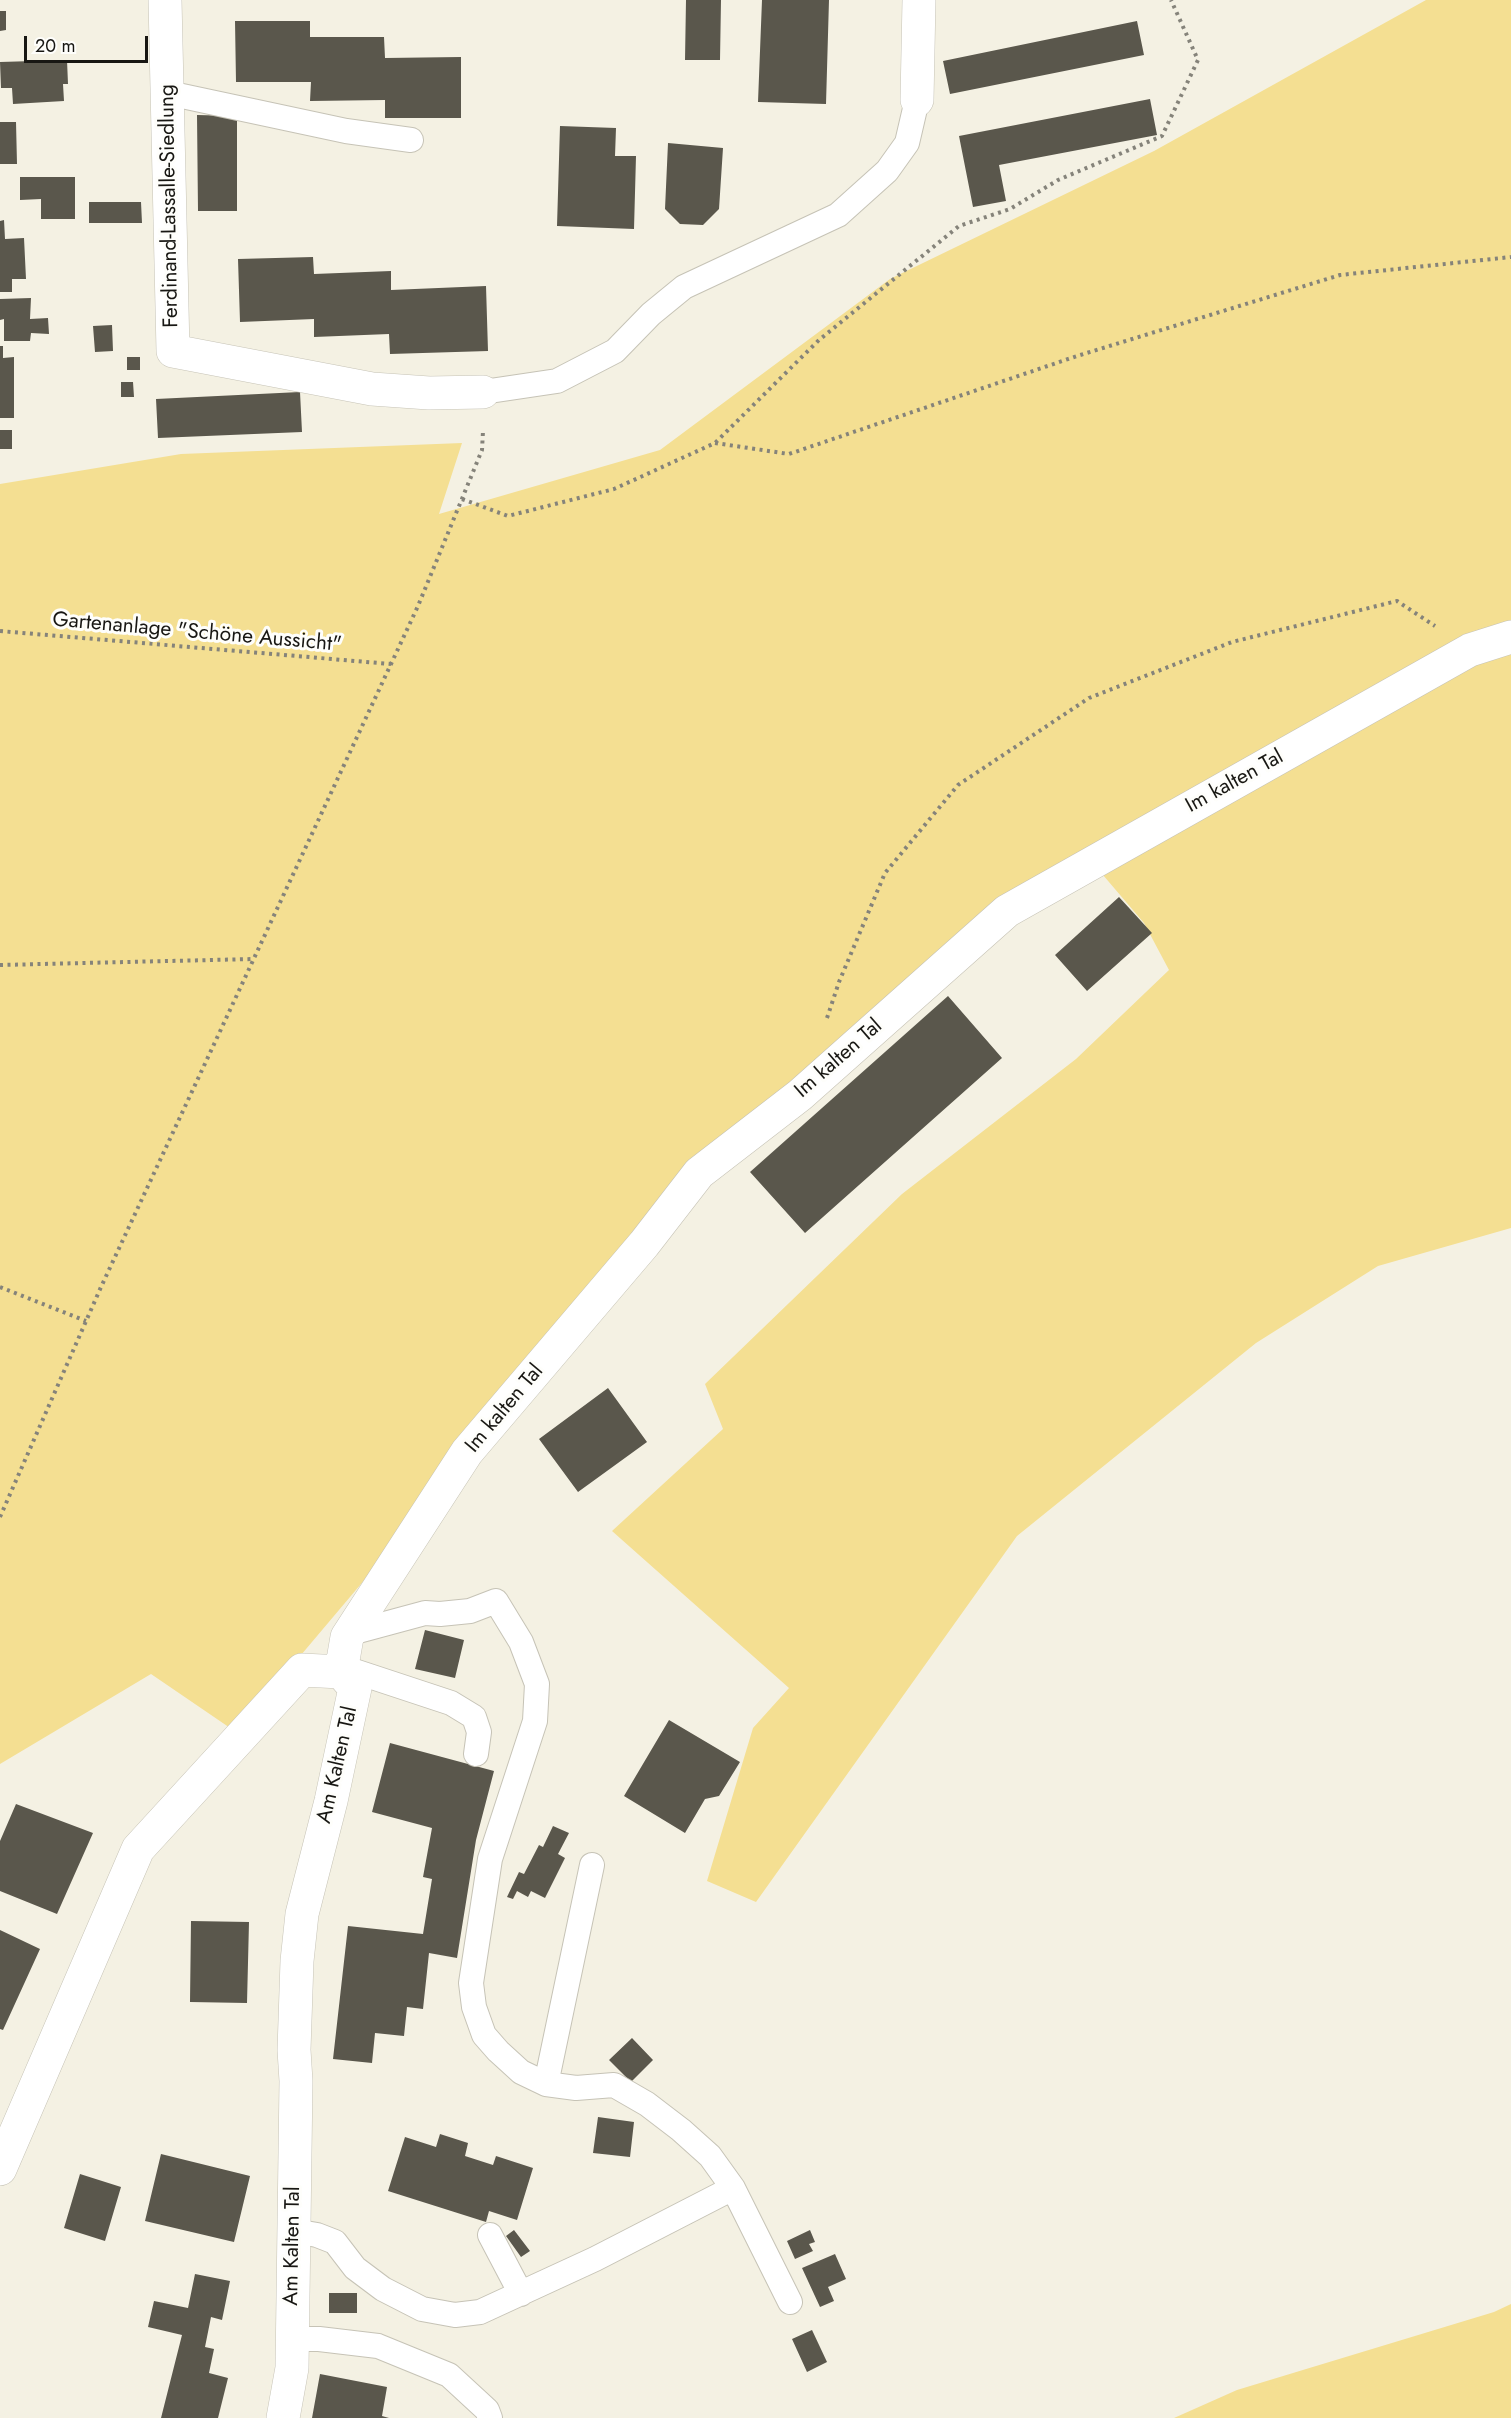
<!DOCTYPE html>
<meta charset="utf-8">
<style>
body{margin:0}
#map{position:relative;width:1511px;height:2418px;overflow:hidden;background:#f4f1e3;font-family:Jost,sans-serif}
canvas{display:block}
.scale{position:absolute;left:24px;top:36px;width:124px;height:27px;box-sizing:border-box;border:3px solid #181713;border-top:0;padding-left:8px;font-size:18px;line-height:21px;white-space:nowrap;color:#181713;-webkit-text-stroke:4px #fefefb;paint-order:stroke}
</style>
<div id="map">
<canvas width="1511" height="2418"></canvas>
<div class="scale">20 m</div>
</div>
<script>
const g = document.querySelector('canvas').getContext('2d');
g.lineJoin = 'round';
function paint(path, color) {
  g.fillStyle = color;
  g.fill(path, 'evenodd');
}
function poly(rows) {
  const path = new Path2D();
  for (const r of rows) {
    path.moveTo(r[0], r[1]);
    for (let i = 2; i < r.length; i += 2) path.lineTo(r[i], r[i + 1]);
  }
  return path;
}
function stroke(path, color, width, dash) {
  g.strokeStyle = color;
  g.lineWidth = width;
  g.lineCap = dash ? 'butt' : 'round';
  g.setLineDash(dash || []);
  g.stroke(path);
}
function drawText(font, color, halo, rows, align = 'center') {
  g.font = font + ' Jost,sans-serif';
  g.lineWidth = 6;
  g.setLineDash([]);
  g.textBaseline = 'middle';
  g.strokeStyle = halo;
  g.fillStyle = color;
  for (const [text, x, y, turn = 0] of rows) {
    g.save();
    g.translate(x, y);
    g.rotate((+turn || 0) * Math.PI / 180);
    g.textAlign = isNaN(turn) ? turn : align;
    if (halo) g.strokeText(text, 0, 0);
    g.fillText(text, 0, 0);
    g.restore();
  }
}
paint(poly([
 [1426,0,1511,0,1511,1228,1378,1266,1256,1343,1017,1536,756,1902,707,1881,753,1728,789,1688,612,1531,723,1429,705,1384,902,1194,1076,1059,1169,970,1144,923,1091,861,739,1147,404,1533,236,1732,151,1674,0,1764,0,484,181,454,462,443,439,514,660,450,890,279,1154,151],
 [1511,2304,1511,2418,1174,2418,1237,2390,1494,2312]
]), '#f4df92');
paint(poly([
 [686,0,721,0,720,60,685,60],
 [762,0,829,0,826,104,758,102],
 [0,11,6,11,6,30,0,31],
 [235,21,310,21,310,37,384,37,385,58,461,57,461,118,385,118,385,100,310,101,311,82,236,82],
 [1137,21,1144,55,950,94,943,61],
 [67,60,68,84,63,84,64,101,13,104,12,88,1,88,0,62],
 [1150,99,1157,135,999,165,1006,201,973,207,959,136],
 [197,115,237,116,237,211,198,211],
 [0,122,16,122,17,164,0,164],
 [560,126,616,128,615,156,636,156,634,229,557,226],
 [668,143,723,148,719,209,703,225,680,224,665,209],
 [20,177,75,177,75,219,41,219,41,199,20,200],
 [89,202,141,202,142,223,89,223],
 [4,220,5,239,24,238,26,279,12,279,12,292,0,292,0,221],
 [313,257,314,274,391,271,391,290,486,286,488,351,390,354,389,334,314,337,314,319,240,322,238,259],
 [31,298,30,319,48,318,49,334,31,333,30,341,4,341,4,319,0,320,0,299],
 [112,325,113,351,95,352,93,326],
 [0,346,3,346,3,358,14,357,14,418,0,418],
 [127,357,140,357,140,370,127,370],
 [121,382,133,382,134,397,121,397],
 [300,392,302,432,158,438,156,399],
 [0,430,12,430,12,449,0,449],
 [1119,897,1152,933,1087,991,1055,955],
 [948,996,1002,1058,805,1233,750,1172],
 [608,1388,647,1442,578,1492,539,1439],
 [425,1630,464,1640,455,1678,415,1669],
 [669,1720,740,1762,719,1796,705,1799,685,1833,624,1796],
 [390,1743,494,1771,476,1840,457,1958,429,1953,423,2009,407,2007,404,2036,375,2033,372,2063,333,2059,348,1926,423,1934,432,1879,423,1877,432,1828,372,1812],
 [16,1804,93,1833,57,1914,0,1891,0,1841],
 [553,1826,569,1833,558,1854,565,1858,545,1898,531,1891,528,1897,517,1891,513,1899,507,1897,519,1872,524,1874,539,1845,543,1847],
 [191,1921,249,1922,247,2003,190,2002],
 [0,1930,40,1949,3,2030,0,2029],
 [632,2038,653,2060,631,2082,609,2060],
 [598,2117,634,2122,630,2157,593,2153],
 [440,2134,468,2143,465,2156,493,2165,496,2156,533,2168,517,2220,489,2211,486,2222,388,2191,405,2137,436,2147],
 [161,2154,250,2176,234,2242,145,2221],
 [80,2174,121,2187,105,2241,64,2228],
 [514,2230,530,2251,521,2257,506,2236],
 [810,2230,815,2242,809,2244,813,2251,795,2259,787,2241],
 [835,2254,846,2279,828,2287,834,2301,820,2307,802,2268],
 [195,2274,230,2281,222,2320,211,2317,205,2347,214,2349,209,2373,228,2378,218,2418,161,2418,182,2335,148,2327,154,2301,188,2308],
 [329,2293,357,2293,357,2313,329,2313],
 [812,2330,827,2362,807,2372,792,2339],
 [320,2374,387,2387,382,2416,389,2418,312,2418]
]), '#5a574c');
const lane = poly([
 [168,93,346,131,411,140],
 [483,392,557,381,615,351,651,314,684,287,838,215,887,171,907,143,917,100],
 [342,1667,451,1703,474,1717,479,1732,476,1754],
 [546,2084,592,1865],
 [733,2188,790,2302],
 [294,2231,317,2235,335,2242,355,2268,383,2289,422,2309,455,2315,480,2312,595,2259,733,2188,710,2156,681,2130,647,2104,614,2085,576,2088,546,2084,521,2072,498,2051,484,2035,474,2007,471,1983,490,1859,535,1721,537,1684,521,1642,496,1601,470,1611,440,1614,425,1613,351,1633],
 [490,2235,521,2294],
 [292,2339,319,2339,378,2346,449,2375,487,2410,490,2418]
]);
const street = poly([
 [165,0,173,351,372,389,429,393,483,392],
 [917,100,919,0],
 [341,1672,347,1637,467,1452,644,1244,699,1173,800,1095,1007,911,1470,650,1511,637],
 [0,2169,138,1849,302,1670,341,1672,355,1688,331,1801,302,1914,297,1961,294,2050,296,2081,292,2368,283,2418]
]);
stroke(lane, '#c6c3b6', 26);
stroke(street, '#c6c3b6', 34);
stroke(poly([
 [715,443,789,454,1077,356,1340,275,1511,257],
 [462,499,508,516,614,489,715,443,819,340,959,226,1010,209,1058,180,1162,136,1198,60,1171,0],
 [0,631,391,664],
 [0,965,253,959],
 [827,1018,839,982,885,873,958,785,1089,698,1232,642,1397,601,1435,626],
 [0,1287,86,1321],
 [0,1517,101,1287,418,606,482,450,483,431]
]), '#85837a', 4, [3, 4.5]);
stroke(lane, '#fff', 24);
stroke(street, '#fff', 33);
drawText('21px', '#181713', '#fefefb', [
 ["Ferdinand-Lassalle-Siedlung",170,206,-91],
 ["Gartenanlage \"Schöne Aussicht\"",197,633,5],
 ["Im kalten Tal",1235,782,-29],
 ["Im kalten Tal",839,1059,-41],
 ["Im kalten Tal",505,1409,-50],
 ["Am Kalten Tal",338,1765,-77],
 ["Am Kalten Tal",293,2246,-89]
]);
</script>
